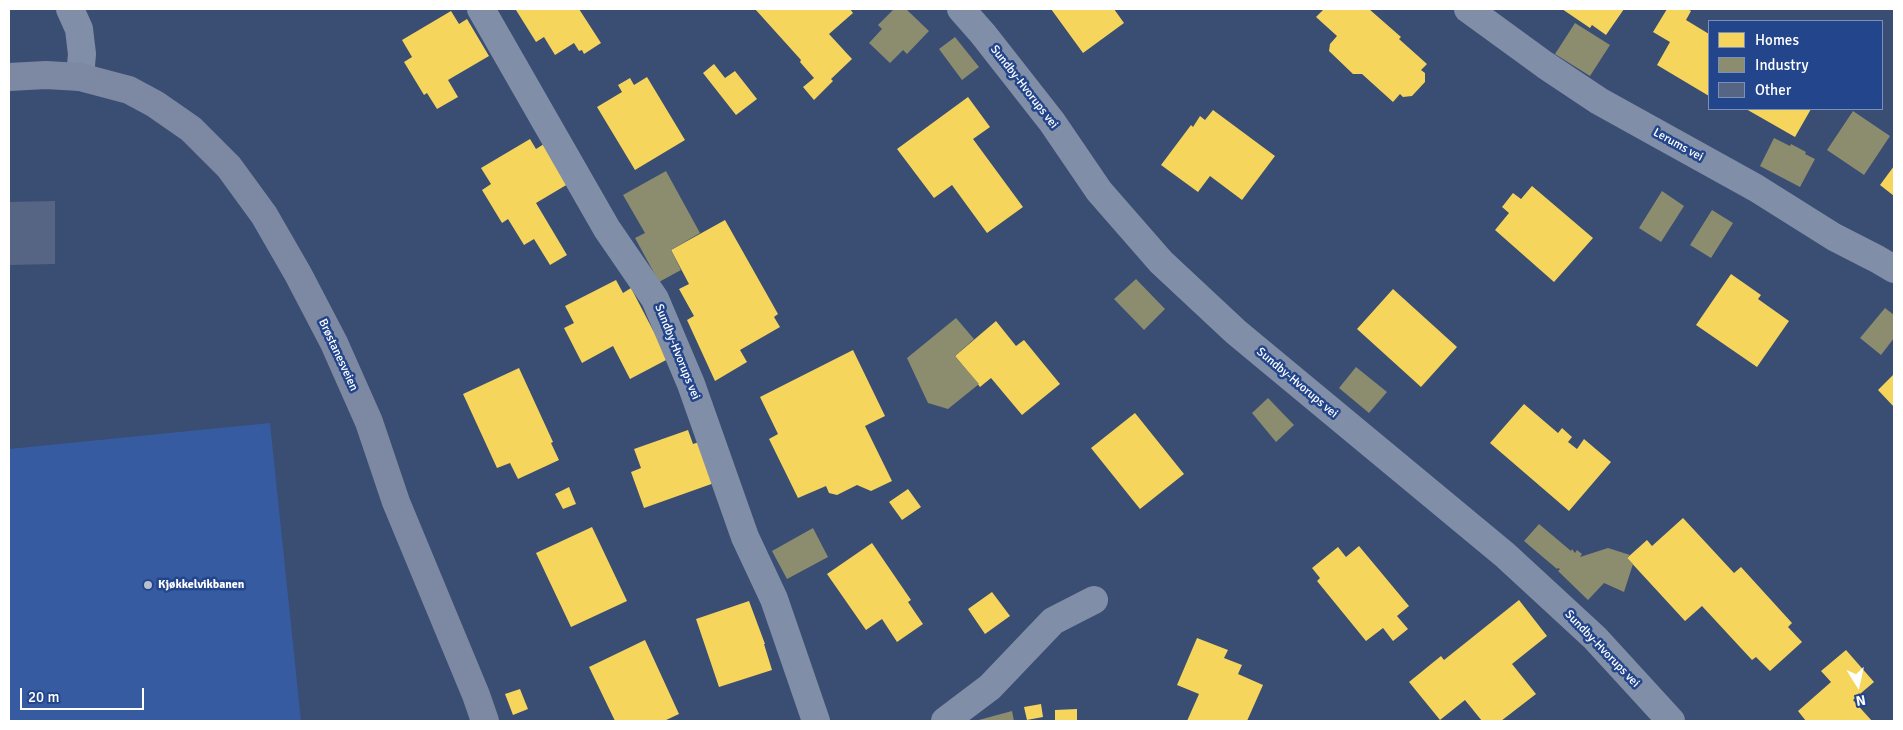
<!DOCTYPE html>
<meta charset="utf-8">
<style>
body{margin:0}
#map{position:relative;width:1903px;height:730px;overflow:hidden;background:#3a4d73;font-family:Signika,sans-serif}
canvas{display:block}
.frame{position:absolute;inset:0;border:10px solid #fff;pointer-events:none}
.legend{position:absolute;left:1708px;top:20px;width:175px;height:90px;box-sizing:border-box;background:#22458b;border:1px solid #7a8fb9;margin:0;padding:6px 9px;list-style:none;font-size:15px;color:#fff}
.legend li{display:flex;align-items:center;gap:10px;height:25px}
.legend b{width:25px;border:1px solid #7a8fb9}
.north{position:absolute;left:1833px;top:660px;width:50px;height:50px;-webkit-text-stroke:4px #22458b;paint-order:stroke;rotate:170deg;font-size:14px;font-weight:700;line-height:20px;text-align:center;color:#fff}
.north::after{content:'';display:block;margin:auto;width:18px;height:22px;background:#fff;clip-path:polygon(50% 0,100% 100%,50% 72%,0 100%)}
.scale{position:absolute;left:20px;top:688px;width:124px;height:22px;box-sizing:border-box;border:2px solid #fff;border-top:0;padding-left:6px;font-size:15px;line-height:18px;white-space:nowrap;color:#fff;-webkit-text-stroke:4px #22458b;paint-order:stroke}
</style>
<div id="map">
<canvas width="1903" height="730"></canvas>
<div class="frame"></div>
<ul class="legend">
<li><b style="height:14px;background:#f6d55c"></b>Homes</li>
<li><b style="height:14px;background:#8c8c6e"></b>Industry</li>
<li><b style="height:14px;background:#566584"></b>Other</li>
</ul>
<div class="north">N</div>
<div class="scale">20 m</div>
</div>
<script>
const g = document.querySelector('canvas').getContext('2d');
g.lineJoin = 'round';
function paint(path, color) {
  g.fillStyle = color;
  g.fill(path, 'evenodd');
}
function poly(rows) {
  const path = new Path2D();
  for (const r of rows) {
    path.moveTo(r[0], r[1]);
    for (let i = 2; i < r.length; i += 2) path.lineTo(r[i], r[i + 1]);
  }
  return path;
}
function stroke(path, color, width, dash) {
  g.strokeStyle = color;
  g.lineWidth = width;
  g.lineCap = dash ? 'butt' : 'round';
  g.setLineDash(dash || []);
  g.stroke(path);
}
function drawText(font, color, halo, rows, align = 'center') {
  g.font = font + ' Signika,sans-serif';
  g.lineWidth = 5;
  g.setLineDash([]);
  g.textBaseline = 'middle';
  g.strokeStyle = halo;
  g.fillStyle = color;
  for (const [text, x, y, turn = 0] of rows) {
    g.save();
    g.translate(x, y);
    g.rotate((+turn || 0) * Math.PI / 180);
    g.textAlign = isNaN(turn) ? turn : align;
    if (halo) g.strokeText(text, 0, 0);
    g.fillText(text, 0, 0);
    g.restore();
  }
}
paint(poly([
 [270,423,301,721,9,721,9,449]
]), '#375ba1');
paint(poly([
 [519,9,579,9,601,43,584,54,582,50,579,51,574,43,555,55,544,37,536,42,516,10],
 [755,9,850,9,853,13,829,34,852,59,831,79,833,81,814,100,803,87,814,78,800,62,801,60],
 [1051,9,1114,9,1124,23,1083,53],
 [1324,9,1369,9,1401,37,1399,39,1427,64,1421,70,1425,73,1425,82,1412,96,1403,97,1400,94,1393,102,1362,74,1353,74,1329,51,1330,44,1337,36,1316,17],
 [1562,9,1624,9,1606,35,1592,25,1590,28],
 [1667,9,1688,9,1691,11,1686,20,1709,34,1709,96,1657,65,1670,42,1653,32],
 [451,11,459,24,467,19,489,56,448,80,458,97,437,109,427,93,424,95,404,62,412,57,402,40],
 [714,64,725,78,735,71,757,99,736,115,703,73],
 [647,77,685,140,635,170,597,107,622,92,618,85,630,78,634,85],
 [968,97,990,127,973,139,1023,207,987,233,952,185,934,198,897,149],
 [1746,109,1811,109,1795,137],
 [1213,110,1275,156,1242,200,1210,176,1198,192,1161,165,1191,125,1193,127,1200,116,1205,120],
 [530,139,536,149,544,144,568,184,536,203,567,255,550,265,534,239,524,245,508,219,502,223,482,190,491,184,481,168],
 [1894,166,1894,196,1880,185],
 [1532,186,1593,238,1554,282,1495,230,1509,213,1502,207,1513,193,1521,199],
 [725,220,778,314,774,317,780,327,740,350,747,362,715,381,687,320,694,316,679,289,689,284,671,250],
 [1731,274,1761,295,1758,299,1789,321,1757,367,1696,325],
 [616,280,623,293,631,288,668,359,630,379,613,346,582,363,564,328,574,323,565,306],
 [1393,289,1457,347,1421,387,1357,329],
 [996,321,1016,346,1024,340,1060,384,1022,415,991,378,980,387,955,356],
 [853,350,885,416,865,426,892,481,871,491,857,485,837,495,829,493,826,486,798,498,769,439,778,434,760,397],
 [519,368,553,442,551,443,559,460,518,479,510,463,497,468,463,394],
 [1894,374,1894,407,1878,390],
 [1524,404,1558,433,1562,428,1572,437,1568,442,1577,449,1584,439,1611,462,1569,511,1490,443],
 [1135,413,1184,474,1140,509,1091,448],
 [688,430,693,444,702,441,717,482,644,508,631,472,641,468,634,449],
 [569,487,576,504,563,509,555,494],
 [908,489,921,507,902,520,889,502],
 [1683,518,1734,573,1741,567,1792,623,1788,627,1802,642,1770,671,1756,657,1752,660,1702,606,1685,621,1627,558,1647,540,1652,546],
 [592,527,627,601,571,627,536,553],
 [872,543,911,600,908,602,923,624,897,642,882,619,866,630,827,574],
 [1359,546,1409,606,1397,616,1408,629,1393,641,1383,628,1366,641,1317,581,1320,578,1312,568,1338,547,1346,557],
 [992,592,1010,616,985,634,968,609],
 [1519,600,1547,636,1512,664,1536,694,1501,721,1482,721,1465,700,1440,720,1409,682,1441,656,1444,660],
 [749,601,765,644,764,644,772,670,719,687,696,619],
 [1197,638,1228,650,1224,658,1242,665,1238,674,1263,685,1247,721,1187,721,1199,694,1177,685],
 [645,640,679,714,664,721,615,721,589,667],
 [1846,650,1874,682,1853,700,1872,721,1806,721,1798,711,1831,682,1821,671],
 [520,689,528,709,513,715,505,694],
 [1041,704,1043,717,1027,720,1024,707],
 [1077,709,1077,721,1055,721,1055,710]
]), '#f6d55c');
paint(poly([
 [894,9,906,9,929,31,907,54,903,50,890,63,869,43,882,29,878,25],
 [1575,23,1610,45,1590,76,1555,54],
 [955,37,979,67,962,80,939,49],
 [1853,111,1890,136,1864,175,1827,150],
 [1774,138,1790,146,1791,144,1806,152,1805,154,1815,159,1800,187,1760,166],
 [666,171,700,233,671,250,681,270,659,282,635,238,645,233,623,195],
 [1662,191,1684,206,1661,242,1639,228],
 [1712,210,1733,223,1711,258,1690,245],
 [1136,279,1165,309,1144,330,1114,299],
 [1885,308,1894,315,1894,338,1881,355,1860,338],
 [956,318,974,339,955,356,979,384,948,409,928,403,907,358],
 [1356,367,1387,392,1369,413,1339,388],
 [1268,398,1294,425,1276,442,1252,413],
 [1539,524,1571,551,1572,549,1575,553,1577,550,1582,554,1580,557,1608,548,1630,555,1627,558,1633,564,1624,592,1604,583,1588,600,1558,571,1560,569,1558,568,1557,569,1524,541],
 [813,528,828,557,787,579,772,551],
 [1012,711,1014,721,975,721]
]), '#8c8c6e');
paint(poly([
 [55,201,55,264,9,265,9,202]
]), '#566584');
stroke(poly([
 [70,9,79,29,82,54,80,77],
 [481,9,607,229,655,299,691,384,745,537,774,599,816,721],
 [961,9,983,34,1052,122,1099,191,1161,262,1236,332,1505,555,1595,638,1671,721],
 [1468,9,1545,65,1599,101,1756,188,1834,237,1877,259,1894,269],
 [945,721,990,687,1053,621,1094,600]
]), '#818ea7', 28);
stroke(poly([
 [9,77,46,75,80,77,129,90,155,104,191,129,229,167,264,215,298,274,334,343,369,422,396,502,476,695,485,721]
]), '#7d89a3', 28);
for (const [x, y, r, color] of [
 [148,585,5,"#bac1ce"]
]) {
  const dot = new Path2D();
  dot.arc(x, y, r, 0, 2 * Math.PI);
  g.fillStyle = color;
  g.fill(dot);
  stroke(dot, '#22458b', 2);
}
drawText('12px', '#fff', '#22458b', [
 ["Sundby-Hvorups vei",1024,87,52],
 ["Lerums vei",1678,145,29],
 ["Sundby-Hvorups vei",677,352,68],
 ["Brøstanesveien",338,355,65],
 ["Sundby-Hvorups vei",1297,383,40],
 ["Sundby-Hvorups vei",1602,649,46]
]);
drawText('bold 12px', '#fff', '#22458b', [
 ["Kjøkkelvikbanen",158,585]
], 'left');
</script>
